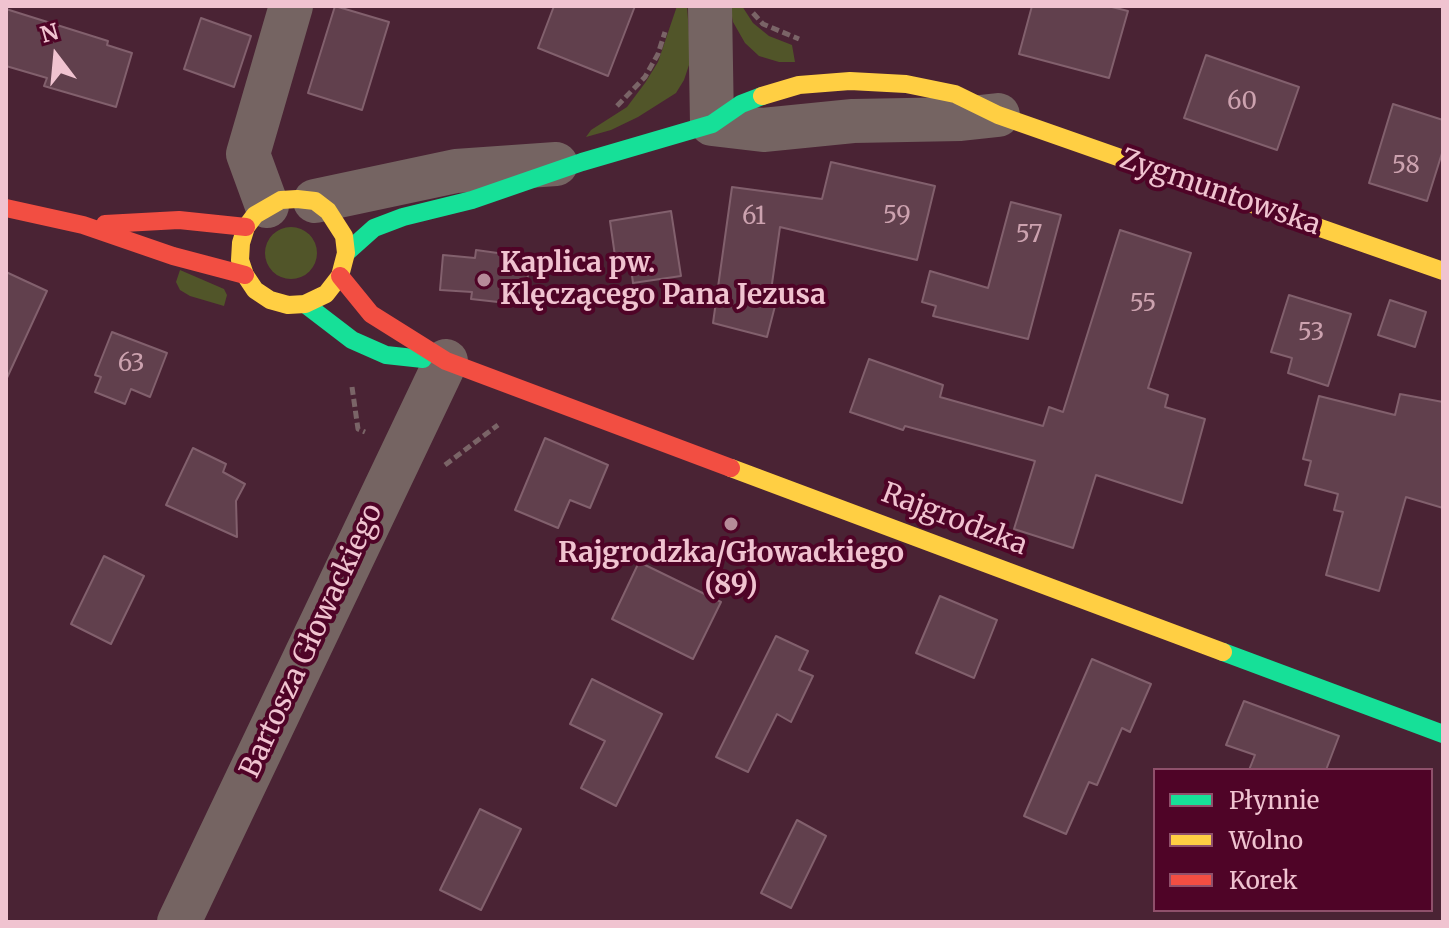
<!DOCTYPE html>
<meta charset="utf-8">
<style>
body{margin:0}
#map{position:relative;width:1449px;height:928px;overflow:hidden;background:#4a2334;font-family:Merriweather,serif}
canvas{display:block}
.frame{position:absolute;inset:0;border:8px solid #f0c3d0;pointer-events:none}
.legend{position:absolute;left:1153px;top:768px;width:280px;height:144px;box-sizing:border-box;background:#4f0427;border:2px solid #8f506b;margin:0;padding:10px 14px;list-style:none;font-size:24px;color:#f0c3d0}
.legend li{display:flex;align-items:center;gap:16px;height:40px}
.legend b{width:40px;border:2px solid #8f506b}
.north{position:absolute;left:16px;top:16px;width:80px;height:80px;-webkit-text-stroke:6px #4f0427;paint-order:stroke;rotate:344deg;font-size:22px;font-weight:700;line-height:32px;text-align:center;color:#f0c3d0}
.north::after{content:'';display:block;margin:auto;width:28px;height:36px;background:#f0c3d0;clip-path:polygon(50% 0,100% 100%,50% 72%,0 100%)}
</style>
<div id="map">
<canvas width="1449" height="928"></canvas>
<div class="frame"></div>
<ul class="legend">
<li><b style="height:10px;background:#16e098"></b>Płynnie</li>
<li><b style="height:10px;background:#ffcf43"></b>Wolno</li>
<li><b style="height:10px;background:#f24e42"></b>Korek</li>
</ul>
<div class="north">N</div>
</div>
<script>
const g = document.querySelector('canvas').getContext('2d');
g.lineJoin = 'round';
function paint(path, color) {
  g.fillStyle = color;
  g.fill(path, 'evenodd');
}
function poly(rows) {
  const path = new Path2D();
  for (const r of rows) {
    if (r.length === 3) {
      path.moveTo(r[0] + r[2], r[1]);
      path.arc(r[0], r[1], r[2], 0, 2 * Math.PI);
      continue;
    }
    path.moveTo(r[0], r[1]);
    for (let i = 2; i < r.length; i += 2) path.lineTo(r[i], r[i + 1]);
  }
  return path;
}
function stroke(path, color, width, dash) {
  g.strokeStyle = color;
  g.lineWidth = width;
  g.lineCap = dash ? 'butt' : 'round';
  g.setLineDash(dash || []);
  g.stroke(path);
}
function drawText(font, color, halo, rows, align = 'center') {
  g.font = font + ' Merriweather,serif';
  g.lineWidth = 8;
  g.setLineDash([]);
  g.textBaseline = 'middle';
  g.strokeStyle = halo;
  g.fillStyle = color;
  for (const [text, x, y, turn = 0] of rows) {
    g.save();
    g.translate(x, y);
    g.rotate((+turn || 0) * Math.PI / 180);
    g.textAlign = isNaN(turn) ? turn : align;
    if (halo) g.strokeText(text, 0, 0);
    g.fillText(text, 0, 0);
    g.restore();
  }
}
paint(poly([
 [677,6,687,6,691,59,684,80,676,93,638,117,611,130,586,137,591,130,627,107,645,83,658,62],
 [730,6,742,6,753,23,769,36,792,45,795,62,779,62,759,56,745,43,733,22],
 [291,253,26],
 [180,270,224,289,227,295,224,306,190,296,180,290,176,282]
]), '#515529');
const building = poly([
 [335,6,389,22,362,110,308,93,335,6],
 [554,6,635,6,608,76,538,48,554,6],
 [1032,6,1108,6,1128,11,1109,78,1019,54,1032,6],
 [6,9,108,41,107,45,132,53,116,107,44,86,47,78,6,66,6,9],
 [201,18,251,36,234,87,184,69,201,18],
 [1206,55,1299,87,1277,150,1184,118,1206,55],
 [1393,104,1443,120,1443,150,1427,201,1369,183,1393,104],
 [831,162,935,186,917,260,780,227,769,305,775,306,767,337,713,323,732,187,822,199,831,162],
 [1011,202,1061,215,1028,339,933,316,936,306,922,302,930,271,988,288,1011,202],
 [671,211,681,276,633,283,630,261,616,263,610,221,671,211],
 [1120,230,1191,253,1148,388,1168,395,1165,407,1205,419,1182,503,1096,475,1073,548,1014,529,1035,461,905,426,903,430,850,412,869,359,943,385,940,397,1043,426,1049,407,1063,412,1120,230],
 [476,250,512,255,528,273,527,287,507,303,471,299,472,292,440,290,443,255,475,258,476,250],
 [6,272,47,291,6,380,6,272],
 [1289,295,1351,314,1328,386,1288,373,1292,358,1271,352,1289,295],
 [1390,300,1426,312,1415,347,1378,335,1390,300],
 [112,332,167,353,150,397,131,389,125,404,95,392,101,377,95,375,112,332],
 [1400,394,1443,402,1443,508,1406,497,1379,591,1326,575,1343,512,1334,510,1338,494,1305,485,1311,461,1303,459,1319,396,1395,415,1400,394],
 [545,438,608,465,590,508,570,500,558,528,515,510,545,438],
 [193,448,226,464,223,472,245,484,236,501,237,537,166,505,193,448],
 [104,556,144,576,111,644,71,624,104,556],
 [639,562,721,602,693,659,612,619,639,562],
 [940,596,997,620,974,678,916,653,940,596],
 [776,636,808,651,799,670,813,676,791,722,777,714,748,772,716,757,776,636],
 [1092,659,1151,684,1130,732,1122,728,1097,785,1089,782,1066,834,1024,816,1092,659],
 [592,679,662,714,616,806,581,788,605,741,570,724,592,679],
 [1244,701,1339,736,1326,770,1249,770,1255,755,1226,745,1244,701],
 [480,809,521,829,481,910,440,890,480,809],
 [797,820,826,836,791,908,761,893,797,820]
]);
paint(building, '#61404d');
stroke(building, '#82606d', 2);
stroke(poly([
 [753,13,763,24,799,39],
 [617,106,645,77,658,54,665,32],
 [352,387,358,429,365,432],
 [445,465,498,425]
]), '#7a6467', 5, [8, 4]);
stroke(poly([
 [710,6,712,124,763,130,853,121,961,119,998,115],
 [315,201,456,171,556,164],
 [267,206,248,154,291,6],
 [179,922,446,361]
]), '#756462', 44);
stroke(poly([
 [346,253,374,228,403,217,472,200,582,162,712,124,741,104,762,96],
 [305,304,352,340,386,355,423,359],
 [1223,652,1443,734]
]), '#16e098', 18);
stroke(poly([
 [762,96,799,85,850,81,906,84,955,94,998,115,1443,271],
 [297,199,315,201,328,211,344,236,346,253,340,276,326,294,305,304,288,305,270,300,255,290,245,275,240,260,241,243,246,227,255,215,281,200,297,199],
 [731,468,1223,652]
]), '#ffcf43', 18);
stroke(poly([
 [6,208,83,225,173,256,245,275],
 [105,224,179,220,246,227],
 [340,276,371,314,446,361,731,468]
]), '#f24e42', 18);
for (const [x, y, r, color] of [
 [484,280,8,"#b68b99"],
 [731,524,8,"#b68b99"]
]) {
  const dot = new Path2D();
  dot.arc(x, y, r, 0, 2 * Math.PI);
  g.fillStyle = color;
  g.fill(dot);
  stroke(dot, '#4f0427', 3);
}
drawText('24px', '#cca2af', null, [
 ["60",1242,102],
 ["58",1406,166],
 ["59",897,216],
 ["61",754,217],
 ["57",1029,235],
 ["55",1143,304],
 ["53",1311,333],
 ["63",131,364]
]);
drawText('28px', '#f0c3d0', '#4f0427', [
 ["Zygmuntowska",1220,193,19],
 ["Rajgrodzka",954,520,21],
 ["Bartosza Głowackiego",312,641,-65]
]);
drawText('bold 28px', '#f0c3d0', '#4f0427', [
 ["Kaplica pw.",500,264],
 ["Klęczącego Pana Jezusa",500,296],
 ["Rajgrodzka/Głowackiego",731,554,"center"],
 ["(89)",731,586,"center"]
], 'left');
</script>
